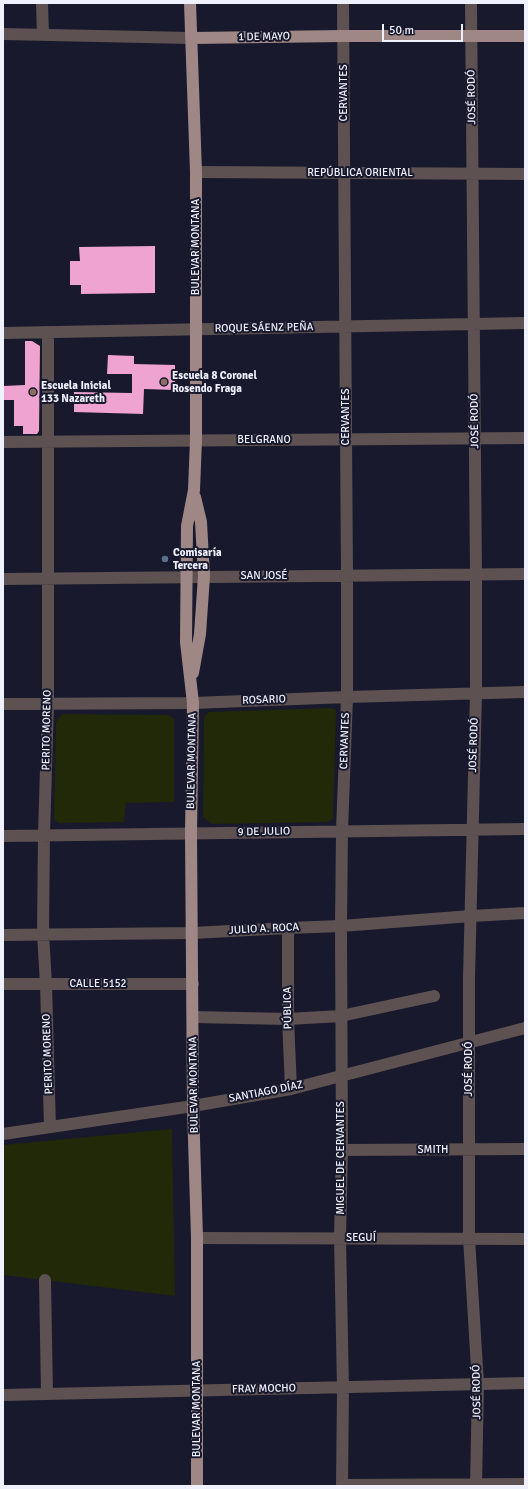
<!DOCTYPE html>
<meta charset="utf-8">
<style>
body{margin:0}
#map{position:relative;width:528px;height:1489px;overflow:hidden;background:#18192c;font-family:Signika,sans-serif}
canvas{display:block}
.frame{position:absolute;inset:0;border:4px solid #f0f1fe;pointer-events:none}
.scale{position:absolute;left:382px;top:24px;width:81px;height:18px;box-sizing:border-box;border:2px solid #f0f1fe;border-top:0;padding-left:5px;font-size:12px;line-height:14px;white-space:nowrap;color:#f0f1fe;-webkit-text-stroke:3px #18192c;paint-order:stroke}
</style>
<div id="map">
<canvas width="528" height="1489"></canvas>
<div class="frame"></div>
<div class="scale">50 m</div>
</div>
<script>
const g = document.querySelector('canvas').getContext('2d');
g.lineJoin = 'round';
function paint(path, color) {
  g.fillStyle = color;
  g.fill(path, 'evenodd');
}
function poly(rows) {
  const path = new Path2D();
  for (const r of rows) {
    path.moveTo(r[0], r[1]);
    for (let i = 2; i < r.length; i += 2) path.lineTo(r[i], r[i + 1]);
  }
  return path;
}
function stroke(path, color, width, dash) {
  g.strokeStyle = color;
  g.lineWidth = width;
  g.lineCap = dash ? 'butt' : 'round';
  g.setLineDash(dash || []);
  g.stroke(path);
}
function drawText(font, color, halo, rows, align = 'center') {
  g.font = font + ' Signika,sans-serif';
  g.lineWidth = 4;
  g.setLineDash([]);
  g.textBaseline = 'middle';
  g.strokeStyle = halo;
  g.fillStyle = color;
  for (const [text, x, y, turn = 0] of rows) {
    g.save();
    g.translate(x, y);
    g.rotate((+turn || 0) * Math.PI / 180);
    g.textAlign = isNaN(turn) ? turn : align;
    if (halo) g.strokeText(text, 0, 0);
    g.fillText(text, 0, 0);
    g.restore();
  }
}
paint(poly([
 [331,708,336,710,333,819,328,822,212,824,203,817,204,717,209,712],
 [62,714,169,715,174,719,174,802,126,803,124,822,59,823,54,820,56,722],
 [172,1129,175,1296,3,1275,3,1145]
]), '#212908');
paint(poly([
 [155,246,155,293,81,294,81,285,70,285,70,261,80,261,79,247],
 [25,341,32,341,40,346,39,431,37,434,23,434,23,426,14,426,14,400,3,400,3,386,25,385],
 [108,355,134,356,134,364,175,365,175,390,144,389,143,414,74,412,74,392,132,393,132,374,107,374]
]), '#efa3d1');
stroke(poly([
 [42,3,43,35],
 [471,3,476,575,476,693,469,978,469,1238,478,1384,476,1486],
 [3,34,191,38],
 [196,172,525,174],
 [48,332,48,704,44,834,43,934,46,984,50,1127],
 [3,333,525,323],
 [3,442,525,438],
 [3,579,525,574],
 [3,704,193,703,347,697,525,692],
 [3,836,525,829],
 [288,928,288,1019,291,1089],
 [3,935,192,933,288,928,341,926,471,916,525,913],
 [3,984,193,984],
 [193,1017,288,1019,341,1016,434,996],
 [3,1134,193,1106,291,1089,525,1028],
 [342,1150,525,1149],
 [197,1238,525,1239],
 [45,1280,47,1394],
 [3,1395,525,1383],
 [342,1485,525,1484],
 [342,1486,343,1388,340,1238,342,1150,341,926,342,831,347,697,347,576,343,3]
]), '#5d5151', 12);
stroke(poly([
 [190,3,196,172,196,440,194,490,187,526,186,642,193,703,191,833,193,1106,197,1238,197,1486],
 [191,38,343,36,525,36],
 [193,673,200,634,204,576,201,522,195,497]
]), '#9f8786', 12);
for (const [x, y, r, color] of [
 [164,382,4,"#8d6e63"],
 [33,392,4,"#8d6e63"],
 [165,559,4,"#5c6f8a"]
]) {
  const dot = new Path2D();
  dot.arc(x, y, r, 0, 2 * Math.PI);
  g.fillStyle = color;
  g.fill(dot);
  stroke(dot, '#18192c', 1.5);
}
drawText('11px', '#f0f1fe', '#18192c', [
 ["1 DE MAYO",264,37,-1],
 ["CERVANTES",344,93,-90],
 ["JOSÉ RODÓ",472,97,-91],
 ["REPÚBLICA ORIENTAL",360,173],
 ["BULEVAR MONTANA",196,247,-90],
 ["ROQUE SÁENZ PEÑA",264,328,-1],
 ["CERVANTES",346,417,-90],
 ["JOSÉ RODÓ",475,421,-91],
 ["BELGRANO",264,440],
 ["SAN JOSÉ",264,576],
 ["ROSARIO",264,700,-2],
 ["PERITO MORENO",47,730,-89],
 ["CERVANTES",345,741,-88],
 ["JOSÉ RODÓ",474,745,-88],
 ["BULEVAR MONTANA",192,761,-89],
 ["9 DE JULIO",264,832,-1],
 ["JULIO A. ROCA",264,929,-3],
 ["CALLE 5152",98,984],
 ["PÚBLICA",288,1008,-91],
 ["PERITO MORENO",48,1054,-92],
 ["JOSÉ RODÓ",469,1069,-90],
 ["BULEVAR MONTANA",194,1085,-91],
 ["SANTIAGO DÍAZ",266,1092,-11],
 ["SMITH",433,1150],
 ["MIGUEL DE CERVANTES",341,1158,-90],
 ["SEGUÍ",361,1238],
 ["FRAY MOCHO",264,1389,-1],
 ["JOSÉ RODÓ",477,1392,-91],
 ["BULEVAR MONTANA",197,1409,-90]
]);
drawText('bold 11px', '#f0f1fe', '#18192c', [
 ["Escuela 8 Coronel",172,376],
 ["Rosendo Fraga",172,389],
 ["Escuela Inicial",41,386],
 ["133 Nazareth",41,399],
 ["Comisaría",173,553],
 ["Tercera",173,566]
], 'left');
</script>
